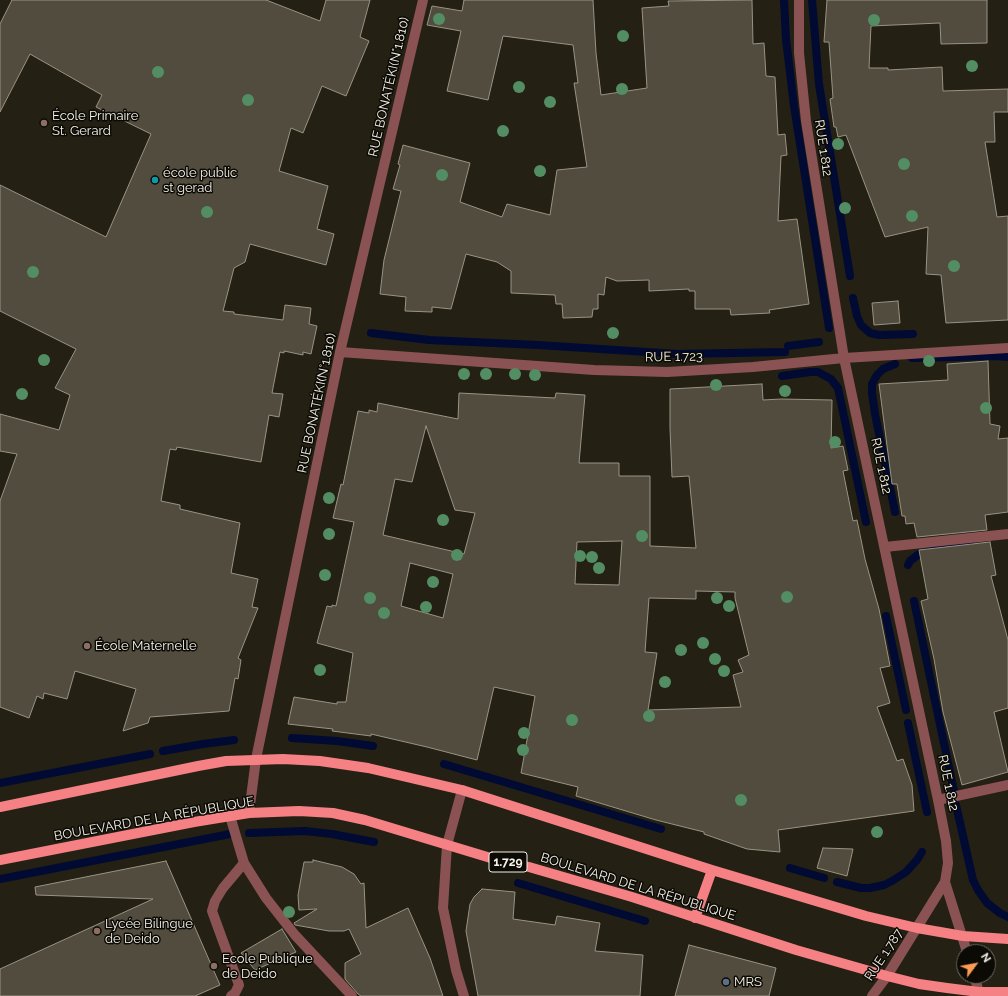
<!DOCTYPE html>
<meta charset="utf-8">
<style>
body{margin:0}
#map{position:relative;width:1008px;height:996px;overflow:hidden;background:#242013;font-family:Raleway,sans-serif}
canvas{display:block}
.north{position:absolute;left:956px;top:944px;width:40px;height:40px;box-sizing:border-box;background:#0c0a05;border:1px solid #696760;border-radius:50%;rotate:58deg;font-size:11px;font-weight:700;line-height:16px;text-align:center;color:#f4f2e9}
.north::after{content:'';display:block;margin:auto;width:14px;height:18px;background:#fc9d53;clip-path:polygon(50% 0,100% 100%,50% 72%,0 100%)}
</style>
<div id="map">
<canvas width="1008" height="996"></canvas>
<div class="north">N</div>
</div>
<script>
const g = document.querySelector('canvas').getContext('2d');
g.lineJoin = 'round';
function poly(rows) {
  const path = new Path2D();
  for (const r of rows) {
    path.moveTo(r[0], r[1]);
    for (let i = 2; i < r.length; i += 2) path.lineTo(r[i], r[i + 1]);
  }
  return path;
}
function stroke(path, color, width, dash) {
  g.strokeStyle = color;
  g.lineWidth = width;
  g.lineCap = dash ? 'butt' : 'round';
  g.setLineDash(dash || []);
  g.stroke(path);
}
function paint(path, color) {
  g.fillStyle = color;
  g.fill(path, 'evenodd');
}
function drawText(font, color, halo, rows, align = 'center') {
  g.font = font + ' Raleway,sans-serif';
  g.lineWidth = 3;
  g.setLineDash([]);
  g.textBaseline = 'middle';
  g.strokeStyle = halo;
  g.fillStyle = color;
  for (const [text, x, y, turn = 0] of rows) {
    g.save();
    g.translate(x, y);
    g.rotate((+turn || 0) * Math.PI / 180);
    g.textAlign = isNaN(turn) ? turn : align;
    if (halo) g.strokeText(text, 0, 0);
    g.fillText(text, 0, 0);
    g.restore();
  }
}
stroke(poly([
 [784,0,786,39,794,106,829,328],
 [812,0,819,84,850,276],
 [853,298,857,316,861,325,870,333,879,335,913,334],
 [371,333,429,340,538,345,678,354,785,352],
 [788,346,819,342],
 [912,358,995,356,1008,357],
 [782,376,810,372,818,372,831,379,838,388,866,522],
 [895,512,875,414,872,393,872,384,877,375,883,369,895,364],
 [908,565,910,561,919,554,971,542],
 [914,601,954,791],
 [886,616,906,710],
 [908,723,927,812],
 [292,738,337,741,373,746],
 [163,751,203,744,234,740],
 [444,764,661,829],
 [0,783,150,754],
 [956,805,973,880,978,890,987,903,1000,913,1008,917],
 [249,833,305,831,332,834,374,842],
 [790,868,824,878],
 [0,879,230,834],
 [837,882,861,888,870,888,884,885,892,881,906,872,917,860,922,852],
 [518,883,645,921]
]), '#000a33', 8);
const building = poly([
 [12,0,266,0,320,21,326,0,370,0,360,37,369,41,346,96,322,86,303,133,291,128,279,171,328,186,317,229,334,234,326,265,250,244,245,262,234,268,223,311,234,312,234,314,283,320,285,305,311,308,309,324,317,326,311,354,303,352,303,355,284,351,284,353,280,352,272,393,283,394,279,417,269,415,261,462,177,447,176,450,170,449,161,501,180,505,180,509,240,523,231,573,258,579,252,607,258,608,238,658,241,660,238,679,235,678,229,711,150,717,148,723,123,731,136,689,75,671,67,699,44,693,43,699,37,696,29,718,0,707,0,501,17,454,0,451,0,414,59,430,70,395,55,388,76,349,0,311,0,185,106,237,151,134,96,107,102,95,30,54,0,112,0,24,12,0],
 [464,0,593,0,596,53,601,95,647,88,642,8,669,6,668,1,752,0,753,44,764,43,766,76,775,77,778,135,785,134,787,155,781,156,778,221,797,219,809,304,769,310,770,313,731,315,730,309,695,309,695,291,689,291,689,289,649,291,649,280,617,281,606,277,604,295,598,294,598,309,593,309,592,317,563,318,562,304,556,304,555,295,511,293,511,271,497,262,466,254,451,309,432,307,432,312,405,311,406,297,380,294,384,260,401,191,393,189,400,165,398,164,403,145,470,163,460,202,502,217,507,204,550,215,557,170,587,167,574,83,578,83,573,45,503,36,488,100,447,91,461,31,427,25,432,6,462,11,464,0],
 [827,0,987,0,987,43,941,44,940,23,871,26,869,68,888,68,888,70,942,67,943,91,1008,89,1008,112,994,112,995,142,985,142,997,217,1008,216,1008,320,946,323,941,275,926,274,928,227,885,237,846,135,838,137,836,127,834,127,830,99,833,98,829,42,824,42,827,0],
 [898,301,900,323,874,325,872,303,898,301],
 [988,361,990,424,1000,426,998,439,1008,438,1008,512,985,515,987,530,917,537,914,523,906,524,905,516,902,516,897,484,892,484,879,384,948,380,947,364,988,361],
 [762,384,763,400,781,399,832,400,831,448,843,446,848,470,843,471,853,521,857,520,865,559,879,609,890,666,880,668,890,703,877,707,897,761,903,759,912,785,914,811,778,830,780,852,747,849,704,834,704,832,656,820,576,796,578,787,521,773,535,696,494,687,477,760,427,747,371,734,371,736,332,731,333,729,288,724,294,697,337,704,337,702,346,702,353,653,317,643,327,606,332,607,332,605,336,606,354,522,333,518,341,484,343,485,358,411,369,413,369,410,377,412,378,403,458,419,459,393,555,398,556,393,585,395,579,463,619,463,619,476,650,476,650,546,696,548,689,476,672,477,670,428,670,389,762,384],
 [426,426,455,510,475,513,464,554,383,535,395,479,412,482,426,426],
 [622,541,619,585,575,584,577,542,622,541],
 [410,563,453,574,443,618,401,606,410,563],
 [696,591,735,592,735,598,749,655,738,660,743,672,733,675,741,707,648,710,657,653,645,652,649,598,696,599,696,591],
 [990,542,996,575,991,576,1008,640,1008,708,994,712,1008,772,962,785,943,712,934,659,921,601,928,599,919,550,990,542],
 [823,848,853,849,847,876,817,868,823,848],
 [313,860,342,867,354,874,361,884,364,883,366,928,408,908,430,958,443,996,361,996,358,994,345,979,345,963,361,954,349,929,344,931,329,931,295,925,294,923,317,909,299,910,298,895,304,862,313,862,313,860],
 [166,861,220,985,195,996,0,996,0,969,153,899,36,895,35,887,166,861],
 [482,889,515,892,513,919,555,925,557,916,600,923,595,951,643,955,640,996,478,996,466,931,470,904,474,897,482,889],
 [282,929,296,952,255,970,241,953,282,929],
 [689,945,776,968,769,996,675,996,689,945]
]);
paint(building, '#514c3e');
stroke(building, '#999384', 1);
stroke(poly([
 [230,816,244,863,266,898,295,935,352,996],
 [231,996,235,993,239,985,212,911,215,901,223,888,244,863]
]), '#8a5253', 10);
stroke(poly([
 [799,0,799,53,806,121,844,358,938,800,946,841,948,863,945,882,887,976,872,996],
 [340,352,594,370,667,372,753,367,844,358,1008,348],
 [885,547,1008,534],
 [462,790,447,845,443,908,456,970,464,996],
 [938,800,1008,785],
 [249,813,256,759,340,352,423,0],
 [945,882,967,952],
 [974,976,979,992,982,996]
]), '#8a5253', 10);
stroke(poly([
 [0,807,198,766,226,761,283,759,320,761,368,768,462,790,712,870,866,916,917,928,963,936,1008,939],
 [0,860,194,822,249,813,299,811,333,813,365,820,494,859,529,867,632,897,796,950,887,976,919,984,947,988,979,992,1008,992],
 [695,918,712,870]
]), '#f58185', 10);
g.fillStyle = '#538d64';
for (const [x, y] of [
 [439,19],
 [874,20],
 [623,36],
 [972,66],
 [158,72],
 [519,87],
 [622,89],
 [248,100],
 [550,102],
 [503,131],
 [838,144],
 [904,164],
 [540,171],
 [442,175],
 [845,208],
 [207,212],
 [912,216],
 [954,266],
 [33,272],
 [613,333],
 [44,360],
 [929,361],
 [464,374],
 [486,374],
 [515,374],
 [535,375],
 [716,385],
 [785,391],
 [22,394],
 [986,408],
 [835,442],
 [329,498],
 [443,520],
 [329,534],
 [642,536],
 [457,555],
 [580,556],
 [592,557],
 [599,568],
 [325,575],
 [433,582],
 [787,597],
 [370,598],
 [717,598],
 [729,606],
 [426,607],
 [384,613],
 [703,643],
 [681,650],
 [715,659],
 [320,670],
 [724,671],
 [665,682],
 [649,716],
 [572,720],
 [524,733],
 [523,750],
 [741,800],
 [877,832],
 [289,912]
]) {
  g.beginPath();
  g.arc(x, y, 6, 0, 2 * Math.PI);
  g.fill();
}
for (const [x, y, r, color] of [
 [44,123,4,"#8d6e63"],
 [155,180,4,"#0f9aa8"],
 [87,646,4,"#8d6e63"],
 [97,931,4,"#8d6e63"],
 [214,966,4,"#8d6e63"],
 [726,982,4,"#5c6f8a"]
]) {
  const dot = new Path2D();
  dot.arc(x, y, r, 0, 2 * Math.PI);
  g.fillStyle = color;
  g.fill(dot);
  stroke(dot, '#0c0a05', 1.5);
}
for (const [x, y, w] of [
 [508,862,38]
]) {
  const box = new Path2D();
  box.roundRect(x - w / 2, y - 10, w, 20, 3);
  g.fillStyle = '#0c0a05';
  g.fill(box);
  stroke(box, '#f4f2e9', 1);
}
drawText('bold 12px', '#f4f2e9', null, [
 ["1.729",508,862]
]);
drawText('13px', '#f4f2e9', '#0c0a05', [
 ["RUE BONATÉKI(N°1.810)",389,87,-77],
 ["RUE 1.812",823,148,81],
 ["RUE 1.723",674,357,-1],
 ["RUE BONATÉKI(N°1.810)",317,403,-78],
 ["RUE 1.812",881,466,78],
 ["RUE 1.812",948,783,78],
 ["BOULEVARD DE LA RÉPUBLIQUE",154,819,-10],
 ["BOULEVARD DE LA RÉPUBLIQUE",638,887,17],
 ["RUE 1.787",884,955,-57]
]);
drawText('13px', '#f4f2e9', '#0c0a05', [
 ["École Primaire",52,116],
 ["St. Gerard",52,131],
 ["école public",163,173],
 ["st gerad",163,188],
 ["École Maternelle",95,646],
 ["Lycée Bilingue",105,924],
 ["de Deido",105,939],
 ["Ecole Publique",222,959],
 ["de Deido",222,974],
 ["MRS",734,982]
], 'left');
</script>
